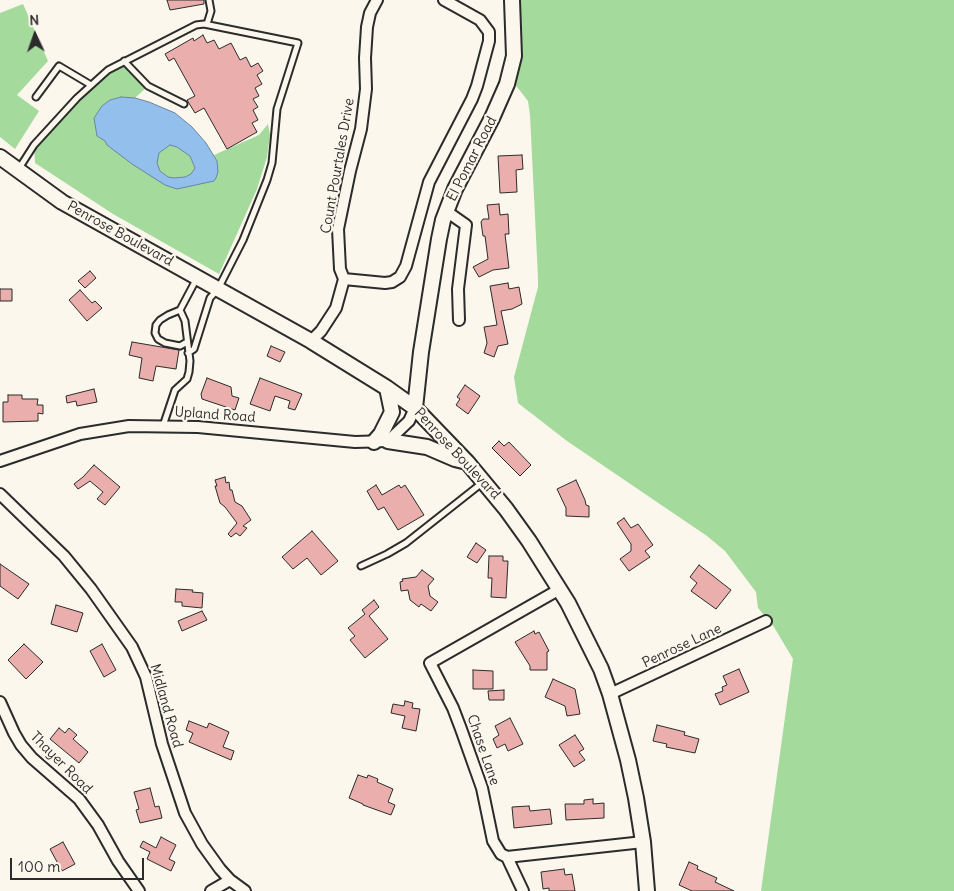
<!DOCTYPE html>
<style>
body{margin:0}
#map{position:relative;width:954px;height:891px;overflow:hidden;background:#fbf7ec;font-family:Delius,sans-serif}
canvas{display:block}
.north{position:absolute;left:10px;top:10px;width:50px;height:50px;-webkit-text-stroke:4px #fbf7ec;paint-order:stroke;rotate:357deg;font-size:14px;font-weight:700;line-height:20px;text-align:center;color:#2b2b2b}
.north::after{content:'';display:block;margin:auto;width:18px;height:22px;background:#2b2b2b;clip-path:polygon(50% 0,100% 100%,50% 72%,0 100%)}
.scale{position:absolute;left:10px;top:858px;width:134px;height:22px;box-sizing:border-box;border:2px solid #2b2b2b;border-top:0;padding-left:6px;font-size:15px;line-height:18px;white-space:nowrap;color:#2b2b2b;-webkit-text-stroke:4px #fbf7ec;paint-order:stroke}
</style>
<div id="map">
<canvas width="954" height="891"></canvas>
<div class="north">N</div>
<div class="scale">100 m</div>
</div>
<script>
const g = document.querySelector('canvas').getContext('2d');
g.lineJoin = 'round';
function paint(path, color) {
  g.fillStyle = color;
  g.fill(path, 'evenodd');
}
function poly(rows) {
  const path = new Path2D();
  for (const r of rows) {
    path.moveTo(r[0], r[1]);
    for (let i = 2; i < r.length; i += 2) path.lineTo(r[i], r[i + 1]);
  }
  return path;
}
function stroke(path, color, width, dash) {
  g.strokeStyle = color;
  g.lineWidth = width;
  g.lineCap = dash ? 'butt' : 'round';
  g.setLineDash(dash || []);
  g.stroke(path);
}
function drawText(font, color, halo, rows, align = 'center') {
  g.font = font + ' Delius,sans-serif';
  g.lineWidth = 4.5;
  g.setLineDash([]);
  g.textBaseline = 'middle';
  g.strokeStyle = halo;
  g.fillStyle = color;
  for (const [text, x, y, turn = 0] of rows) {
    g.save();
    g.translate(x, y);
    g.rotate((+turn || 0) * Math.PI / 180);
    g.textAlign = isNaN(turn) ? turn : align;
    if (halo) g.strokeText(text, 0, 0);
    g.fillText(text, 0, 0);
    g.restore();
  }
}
paint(poly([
 [517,0,954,0,954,891,761,891,793,659,774,627,758,608,756,592,725,551,707,536,567,441,518,403,514,377,538,287,538,278,530,115,528,101,514,83,518,69,520,53],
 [23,4,48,61,17,95,39,111,15,149,0,137,0,13],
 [124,61,148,86,135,98,120,97,110,100,102,106,94,118,97,136,105,141,107,145,177,189,217,161,214,155,259,135,268,124,270,135,267,157,257,189,219,274,113,214,35,163,34,145,108,70],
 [170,145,177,147,190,156,195,168,191,174,185,177,174,178,168,177,160,171,157,163,159,153]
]), '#a5da9d');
const water = poly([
 [121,97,135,98,149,102,175,113,192,127,206,143,217,161,218,172,216,178,214,181,177,189,165,185,132,164,107,145,105,141,97,136,94,118,102,106,110,100,121,97],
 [170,145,177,147,190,156,195,168,191,174,185,177,174,178,168,177,160,171,157,163,159,153,170,145]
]);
paint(water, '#93bfed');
stroke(water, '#69849f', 1);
const building = poly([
 [167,0,204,0,204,4,170,10,167,0],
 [203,35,207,43,214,40,219,49,231,43,240,60,246,57,251,67,258,63,263,71,257,75,262,84,255,88,259,96,253,99,258,107,253,110,258,120,252,123,257,132,227,149,204,108,195,113,187,100,195,96,174,58,169,61,165,54,193,38,194,41,203,35],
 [522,155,523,169,516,170,517,192,500,193,498,156,522,155],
 [499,204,500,215,508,214,509,234,505,234,509,268,493,270,479,277,473,267,488,259,485,236,483,236,481,222,483,219,489,219,487,205,499,204],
 [90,271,96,278,85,288,78,281,90,271],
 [508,283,509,289,519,287,522,304,512,309,501,311,508,344,498,346,494,357,484,353,487,343,484,327,497,325,490,286,508,283],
 [0,289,12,289,12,301,0,301,0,289],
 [80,290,92,303,95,301,102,308,87,321,69,300,80,290],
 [132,342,179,350,176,369,156,366,153,381,139,378,142,358,129,355,132,342],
 [271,346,285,352,280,362,267,356,271,346],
 [207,378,231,387,232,396,239,398,235,410,202,399,201,394,207,378],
 [260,378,302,394,295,410,288,408,290,401,275,396,270,411,250,404,260,378],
 [465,385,480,396,468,414,456,405,460,399,457,397,465,385],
 [94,389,97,402,77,406,76,401,67,403,66,396,94,389],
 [8,395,22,395,22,399,38,399,37,405,43,405,43,414,38,413,38,421,3,422,3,402,8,402,8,395],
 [499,441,504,446,509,442,531,465,520,476,492,448,499,441],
 [94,465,120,487,105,505,97,499,103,492,90,481,78,489,74,484,83,477,94,465],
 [225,477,226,483,229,482,230,490,232,490,235,502,242,506,251,520,243,526,247,528,240,536,236,533,231,537,228,534,237,523,225,507,220,503,215,486,217,486,215,480,225,477],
 [576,480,585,500,586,505,589,506,589,517,566,516,566,508,557,489,576,480],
 [376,485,382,495,399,485,401,488,405,485,424,515,398,530,384,507,378,510,367,491,376,485],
 [624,518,631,528,638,524,653,545,645,551,650,557,629,571,620,559,631,551,631,544,617,523,624,518],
 [312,531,338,561,321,575,307,558,293,569,282,557,312,531],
 [476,543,486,550,477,563,467,557,476,543],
 [489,556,503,556,503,561,508,561,506,598,491,597,492,578,488,578,489,556],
 [0,564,29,584,18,599,0,586,0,564],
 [699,565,731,590,716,609,691,591,697,583,690,577,699,565],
 [422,570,434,579,428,586,430,596,438,602,431,611,421,604,419,607,410,600,408,590,401,591,400,582,403,581,402,579,416,577,422,570],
 [176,589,193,590,192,592,203,593,202,608,182,606,182,602,175,602,176,589],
 [374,600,379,607,369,616,388,639,365,658,350,640,355,636,348,628,365,614,362,610,374,600],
 [56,605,83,613,77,632,51,624,56,605],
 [202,611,207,620,182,631,178,621,202,611],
 [534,631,535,634,539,632,549,651,547,652,547,670,530,670,530,666,515,642,534,631],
 [24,644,43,662,26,679,8,660,24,644],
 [102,644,116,670,104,677,90,651,102,644],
 [739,669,749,692,720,705,715,694,723,691,722,687,727,685,723,676,739,669],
 [473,670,493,671,493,689,473,689,473,670],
 [553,679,575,689,580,714,567,716,565,706,545,697,553,679],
 [504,690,504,700,489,700,488,691,504,690],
 [405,701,413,703,412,708,420,709,416,731,402,728,405,716,391,713,393,704,404,706,405,701],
 [510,718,523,744,508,751,505,744,497,748,493,739,499,735,495,726,510,718],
 [189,721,207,728,209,723,229,732,223,747,234,751,231,760,189,742,193,733,186,730,189,721],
 [657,725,685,732,684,735,699,739,695,753,666,747,667,744,653,741,657,725],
 [59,728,65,733,69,728,77,735,73,739,88,752,79,763,50,739,59,728],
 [575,735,584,749,579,752,585,760,574,767,559,745,575,735],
 [358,775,367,778,368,775,378,779,377,782,393,789,388,802,395,805,391,815,363,805,363,804,349,798,358,775],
 [150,788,155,807,159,806,162,818,140,823,136,810,139,809,134,792,150,788],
 [593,799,593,804,604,803,604,818,566,820,565,804,584,804,584,800,593,799],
 [529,806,530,811,550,809,552,824,514,828,512,807,529,806],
 [161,837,176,845,169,859,175,862,171,871,147,859,150,852,140,847,143,841,156,848,161,837],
 [63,842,75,864,62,871,50,849,63,842],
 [689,862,698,866,697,869,717,878,715,882,734,891,692,891,679,885,689,862],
 [564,869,565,875,572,874,575,891,549,891,549,888,543,889,541,872,564,869]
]);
paint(building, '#eaafac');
stroke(building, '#2b2b2b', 1);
const lane = poly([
 [207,24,211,11,209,0],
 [124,61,148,86,184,104],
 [36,97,59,66,91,85],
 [18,170,34,145,77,98,108,70,196,25,204,24,298,43,277,109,272,163,267,180,243,240,218,289,210,298,194,349,188,353],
 [180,310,168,315,160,320,156,325,155,333,158,339,165,343,180,346,187,342],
 [163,426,175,390,187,379,189,372,190,361,185,321,180,310,197,278],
 [361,566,387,554,406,543,482,483]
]);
const street = poly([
 [446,211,466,225,458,289,459,320],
 [344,279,385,283,392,282,400,277,406,266,429,182,472,99,477,86,489,41,489,32,480,20,444,0],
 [311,341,321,331,336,308,344,279,340,269,338,229,350,171,361,129,366,89,365,58,367,27,370,13,377,0],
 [0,461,80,434,129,426,198,427,355,442,388,441,409,421,415,408],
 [0,494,64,556,91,589,132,647,146,677,162,744,185,813,202,844,220,869,230,880,245,891],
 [560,589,430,663,453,708,461,729,482,788,493,841,501,854,507,857,643,842],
 [610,694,766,621],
 [0,702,14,733,21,745,32,758,79,799,98,825,118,861,139,891],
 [507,857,523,891],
 [211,891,230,880]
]);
const secondary = poly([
 [0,157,62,202,311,341,387,388,415,408,467,462,506,509,529,541,568,603,601,669,610,694,628,760,636,798,643,842,647,891],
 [415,408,421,352,439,239,443,220,455,189,492,118,507,84,514,56,512,0],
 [388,441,427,447,455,459,467,462],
 [374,442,381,434,392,412,387,388]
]);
stroke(lane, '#2b2b2b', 9);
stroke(street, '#2b2b2b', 14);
stroke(secondary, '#2b2b2b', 18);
stroke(lane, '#fbf7ec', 5);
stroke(street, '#fbf7ec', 10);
stroke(secondary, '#fbf7ec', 14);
drawText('14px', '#2b2b2b', '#fbf7ec', [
 ["El Pomar Road",472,159,-63],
 ["Count Pourtales Drive",338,166,-80],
 ["Penrose Boulevard",120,234,29],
 ["Upland Road",215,415,4],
 ["Penrose Boulevard",457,454,47],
 ["Penrose Lane",682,646,-25],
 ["Midland Road",166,706,74],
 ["Chase Lane",483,750,71],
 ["Thayer Road",61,763,45]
]);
</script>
